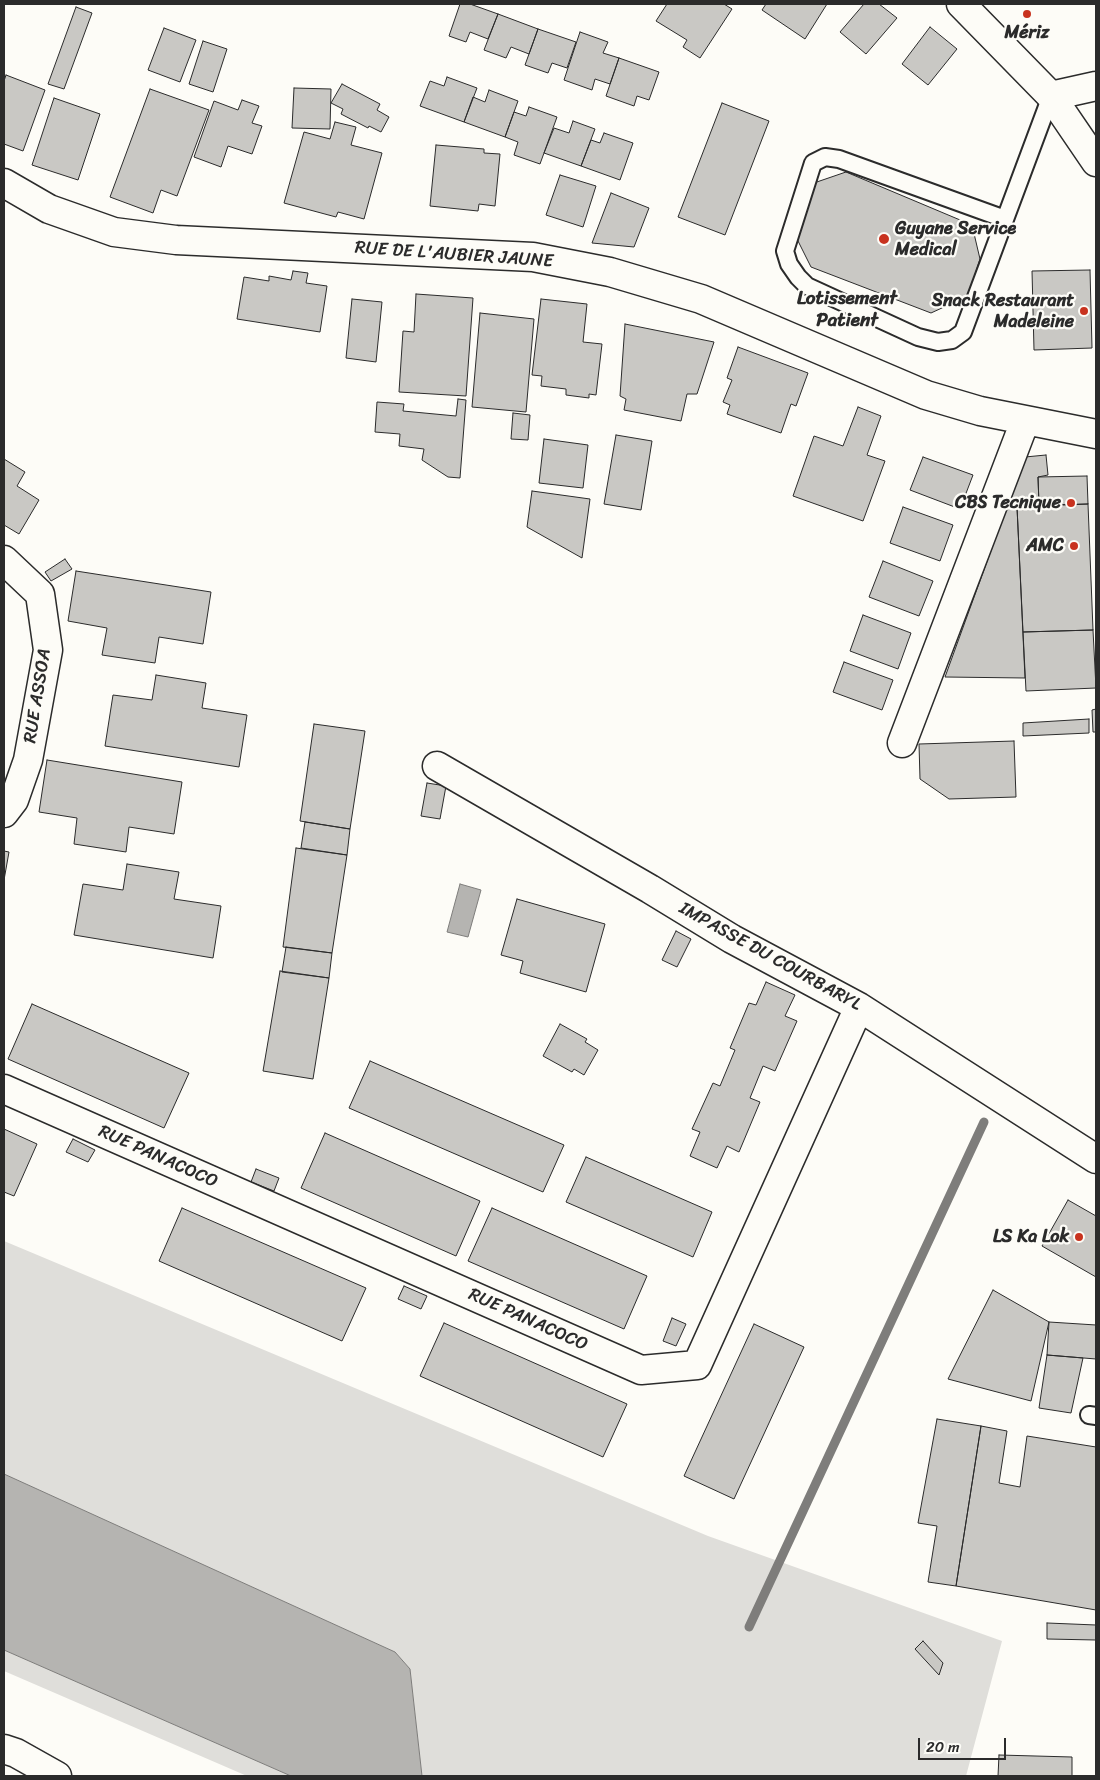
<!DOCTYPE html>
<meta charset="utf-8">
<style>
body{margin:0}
#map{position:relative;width:1100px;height:1780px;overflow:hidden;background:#fdfcf7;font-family:Sriracha,sans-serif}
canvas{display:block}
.frame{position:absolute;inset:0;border:5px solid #2b2b2b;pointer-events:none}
.scale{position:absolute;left:918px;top:1738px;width:88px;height:22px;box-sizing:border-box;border:2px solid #2b2b2b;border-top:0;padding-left:6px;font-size:15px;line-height:18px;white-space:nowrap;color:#2b2b2b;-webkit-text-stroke:4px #fdfcf7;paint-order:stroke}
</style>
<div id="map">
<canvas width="1100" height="1780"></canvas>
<div class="frame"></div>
<div class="scale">20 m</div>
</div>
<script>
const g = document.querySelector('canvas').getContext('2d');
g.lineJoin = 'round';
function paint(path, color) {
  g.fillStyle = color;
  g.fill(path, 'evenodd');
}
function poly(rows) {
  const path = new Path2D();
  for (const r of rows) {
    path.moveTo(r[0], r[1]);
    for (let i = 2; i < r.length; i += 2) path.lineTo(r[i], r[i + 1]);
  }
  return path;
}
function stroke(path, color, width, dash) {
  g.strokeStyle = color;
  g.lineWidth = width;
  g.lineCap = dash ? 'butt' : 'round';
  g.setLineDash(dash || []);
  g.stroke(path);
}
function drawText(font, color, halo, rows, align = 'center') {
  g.font = font + ' Sriracha,sans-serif';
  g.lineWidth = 4.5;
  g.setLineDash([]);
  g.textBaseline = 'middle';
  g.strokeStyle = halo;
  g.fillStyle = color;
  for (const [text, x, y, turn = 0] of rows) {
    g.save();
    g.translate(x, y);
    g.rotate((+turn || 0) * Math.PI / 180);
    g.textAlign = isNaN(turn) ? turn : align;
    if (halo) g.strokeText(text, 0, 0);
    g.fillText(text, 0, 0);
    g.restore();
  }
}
paint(poly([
 [4,1241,708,1536,1002,1641,966,1776,422,1776,410,1669,395,1652,4,1474],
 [4,1650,291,1776,247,1776,4,1671]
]), '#dfdeda');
const water = poly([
 [460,884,481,890,468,937,447,932,460,884],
 [4,1474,395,1652,410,1669,422,1776,291,1776,4,1650,4,1474]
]);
paint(water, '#b5b4b1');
stroke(water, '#7e7d7b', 1);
stroke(poly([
 [749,1627,984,1122]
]), '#7e7d7b', 9);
const building = poly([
 [460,4,470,4,498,14,488,39,470,32,466,42,449,36,460,4],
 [667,4,724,4,732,9,700,58,683,47,687,40,656,21,667,4],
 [766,4,827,4,805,39,762,10,766,4],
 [864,4,879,4,897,18,866,54,840,32,864,4],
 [76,7,92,13,64,89,48,84,76,7],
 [498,14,538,29,529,54,511,47,506,58,484,50,498,14],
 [930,27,957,49,928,85,902,64,930,27],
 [164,28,196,40,180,82,148,70,164,28],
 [538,29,576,42,567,68,552,63,548,73,525,65,538,29],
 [580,32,608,42,603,53,619,58,610,84,595,79,592,90,564,80,580,32],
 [203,41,227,49,213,92,189,84,203,41],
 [619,58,659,72,649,100,637,96,634,106,606,96,619,58],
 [6,75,45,90,23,151,4,144,4,81,6,75],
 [447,77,477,88,464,122,420,106,430,81,444,86,447,77],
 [342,84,380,104,377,110,389,117,381,132,369,126,368,128,341,114,343,109,331,103,342,84],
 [294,88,331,89,330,129,292,128,294,88],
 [150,89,209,110,177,196,161,190,153,213,110,197,150,89],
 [489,90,518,101,505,137,464,122,473,97,485,102,489,90],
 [54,98,100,114,78,180,32,165,54,98],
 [242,100,259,106,252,123,262,126,252,154,228,146,221,167,194,157,214,101,238,110,242,100],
 [722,103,769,121,725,235,678,217,722,103],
 [529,107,557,117,540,164,514,155,518,142,505,137,514,112,526,116,529,107],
 [573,121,595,129,581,166,544,153,554,128,569,133,573,121],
 [335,122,356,127,351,145,382,153,364,219,338,212,336,217,284,203,304,132,330,139,335,122],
 [604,133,633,143,620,180,581,166,591,140,600,143,604,133],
 [436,145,484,149,484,153,500,154,495,206,479,204,478,211,430,206,436,145],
 [846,172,972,225,980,259,968,296,931,313,811,267,792,229,808,185,846,172],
 [560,175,596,186,583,227,546,215,560,175],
 [611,193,649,208,634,247,592,243,611,193],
 [1090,270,1092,348,1034,350,1032,271,1090,270],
 [293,271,308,273,306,283,327,286,320,332,237,319,244,277,269,281,269,276,291,280,293,271],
 [416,294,473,298,466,396,399,392,403,331,414,332,416,294],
 [352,299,382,302,376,362,346,358,352,299],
 [541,299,587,304,583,342,602,344,596,395,589,394,589,398,566,395,566,389,541,386,542,376,532,375,541,299],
 [480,313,534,319,526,412,472,407,480,313],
 [625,324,714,342,697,394,687,394,681,421,624,410,626,399,620,396,625,324],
 [738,347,808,373,796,406,791,404,781,433,727,414,730,405,723,402,732,380,727,378,738,347],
 [458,399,466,400,460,478,448,477,422,460,424,449,399,446,400,434,375,432,377,402,404,404,403,411,456,416,458,399],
 [858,407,881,416,867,455,885,461,863,521,793,496,814,436,843,446,858,407],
 [513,413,530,415,528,440,511,439,513,413],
 [616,435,652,441,641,510,604,504,616,435],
 [544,439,588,445,583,488,539,483,544,439],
 [1046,455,1048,475,1038,477,1039,505,1017,507,1025,678,945,677,1025,457,1046,455],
 [923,457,973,475,960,509,910,490,923,457],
 [4,459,25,472,17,486,39,500,19,534,4,525,4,459],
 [1087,476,1088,504,1039,505,1038,477,1087,476],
 [532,491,590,499,582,558,527,527,532,491],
 [1088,504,1093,630,1023,632,1017,507,1088,504],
 [903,507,953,525,940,561,890,543,903,507],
 [65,559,72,569,51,581,45,572,65,559],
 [883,561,933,581,919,616,869,597,883,561],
 [76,571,211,592,203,644,159,637,155,663,102,655,107,628,68,621,76,571],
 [863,615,911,633,898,669,850,651,863,615],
 [1093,630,1096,688,1026,691,1023,632,1093,630],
 [844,662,893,680,882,710,833,692,844,662],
 [156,675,206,683,202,708,247,715,239,767,105,746,113,695,152,700,156,675],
 [1096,709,1096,732,1093,732,1092,710,1096,709],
 [1089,719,1089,733,1023,736,1023,723,1089,719],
 [314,724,365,731,350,829,300,821,314,724],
 [1014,741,1016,797,949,799,920,779,919,744,1014,741],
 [47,760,182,782,174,834,129,827,126,852,74,844,77,818,39,812,47,760],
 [427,783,446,786,440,819,421,816,427,783],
 [305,822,350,829,347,855,301,848,305,822],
 [296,848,347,855,332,953,283,947,296,848],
 [4,851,9,852,4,880,4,851],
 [127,864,179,872,174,899,221,906,213,958,74,935,83,884,123,890,127,864],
 [517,899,605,924,586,992,520,973,523,961,501,955,517,899],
 [676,931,691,939,677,967,662,960,676,931],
 [286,947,332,953,329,978,282,972,286,947],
 [280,971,329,978,313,1079,263,1071,280,971],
 [766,982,795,995,785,1016,797,1021,775,1071,763,1066,750,1098,760,1102,739,1152,727,1146,717,1168,690,1156,700,1132,692,1129,713,1083,720,1086,735,1050,730,1048,749,1003,756,1005,766,982],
 [32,1004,189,1073,164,1128,8,1059,32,1004],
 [560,1024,587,1039,585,1042,598,1050,584,1075,574,1069,572,1072,543,1056,560,1024],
 [370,1061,564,1145,543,1192,349,1108,370,1061],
 [4,1129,37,1144,14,1196,4,1192,4,1129],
 [325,1133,480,1201,456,1256,301,1188,325,1133],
 [73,1139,95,1150,88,1162,66,1152,73,1139],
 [586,1157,712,1212,693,1257,566,1202,586,1157],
 [256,1169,279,1178,274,1191,251,1182,256,1169],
 [1068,1200,1096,1216,1096,1277,1042,1246,1068,1200],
 [182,1208,366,1288,342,1341,159,1261,182,1208],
 [492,1208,647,1276,624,1329,468,1261,492,1208],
 [404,1286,427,1296,421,1309,398,1299,404,1286],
 [993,1290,1049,1322,1031,1401,948,1379,993,1290],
 [672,1318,686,1324,676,1346,663,1341,672,1318],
 [1049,1322,1096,1325,1096,1359,1047,1355,1049,1322],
 [444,1323,627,1404,603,1457,420,1376,444,1323],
 [754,1324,804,1347,734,1499,684,1476,754,1324],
 [1047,1355,1083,1358,1071,1413,1039,1408,1047,1355],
 [937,1419,981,1426,956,1586,928,1582,937,1526,918,1523,937,1419],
 [981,1426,1007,1431,999,1483,1020,1487,1027,1436,1096,1447,1096,1610,956,1586,981,1426],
 [1047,1623,1096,1625,1096,1640,1047,1639,1047,1623],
 [923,1641,943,1663,939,1675,915,1649,923,1641],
 [999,1755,1072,1757,1072,1776,998,1776,999,1755]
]);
paint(building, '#c9c8c4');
stroke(building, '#2b2b2b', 1);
const service = poly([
 [1005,219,839,159,825,157,813,163,785,251,789,264,798,277,807,286,918,337,938,342,952,340,963,332,1051,96],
 [1089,1415,1096,1416]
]);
const minor = poly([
 [961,4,1051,96,1096,162],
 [1051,96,1096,86],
 [4,183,49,209,114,232,176,240,533,257,610,272,701,299,926,395,980,411,1096,434],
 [4,560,40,594,48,650,28,760,14,800,4,813],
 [902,743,1025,421],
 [437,766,650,889,732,939,859,1007,1096,1159],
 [4,1089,641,1370,697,1365,859,1007],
 [4,1749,16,1753,57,1776]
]);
stroke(service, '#2b2b2b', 20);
stroke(minor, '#2b2b2b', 31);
stroke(service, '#fdfcf7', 16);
stroke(minor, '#fdfcf7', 28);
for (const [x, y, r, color] of [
 [1027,14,5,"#c8321e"],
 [884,239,6,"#c8321e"],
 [1084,311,5,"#c8321e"],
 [1071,503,5,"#c8321e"],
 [1074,546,5,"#c8321e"],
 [1079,1237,5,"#c8321e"]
]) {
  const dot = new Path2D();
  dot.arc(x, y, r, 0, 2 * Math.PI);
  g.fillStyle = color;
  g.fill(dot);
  stroke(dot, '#fdfcf7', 2);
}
drawText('bold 18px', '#2b2b2b', '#fdfcf7', [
 ["Mériz",1027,33,"center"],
 ["Guyane Service",895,229,"left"],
 ["Medical",895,250,"left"],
 ["Snack Restaurant",1074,301],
 ["Madeleine",1074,322],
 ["CBS Tecnique",1061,503],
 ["AMC",1064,546],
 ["LS Ka Lok",1069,1237]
], 'right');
drawText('18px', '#2b2b2b', '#fdfcf7', [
 ["RUE DE L'AUBIER JAUNE",454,255,4],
 ["RUE ASSOA",38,696,-81],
 ["IMPASSE DU COURBARYL",770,957,29],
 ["RUE PANACOCO",158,1157,24],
 ["RUE PANACOCO",528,1320,24]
]);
drawText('bold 19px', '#2b2b2b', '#fdfcf7', [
 ["Lotissement",847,299],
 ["Patient",847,321]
]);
</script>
